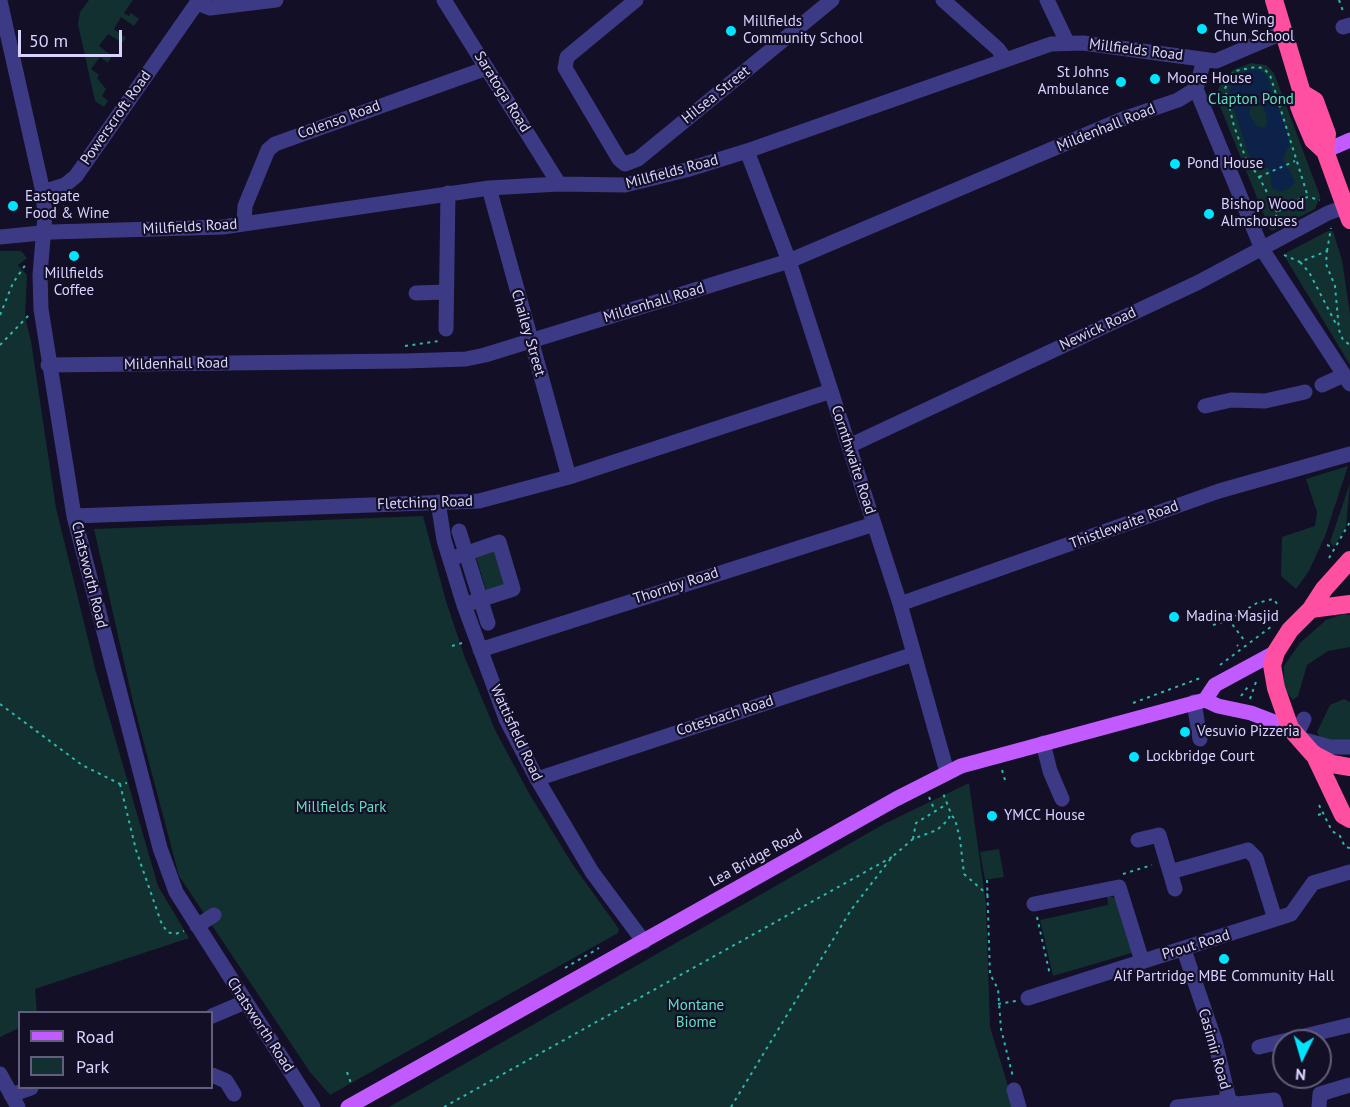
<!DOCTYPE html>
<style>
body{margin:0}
#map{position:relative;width:1350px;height:1107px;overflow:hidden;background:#130f26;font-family:"PT Sans",sans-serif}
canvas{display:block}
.legend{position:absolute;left:18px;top:1011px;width:195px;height:78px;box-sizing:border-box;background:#130f26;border:2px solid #625e7d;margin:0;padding:8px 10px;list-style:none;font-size:18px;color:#d9d4ff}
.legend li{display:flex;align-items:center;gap:12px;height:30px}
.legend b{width:30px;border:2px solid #625e7d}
.north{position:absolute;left:1272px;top:1029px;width:60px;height:60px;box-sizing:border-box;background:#130f26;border:2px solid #625e7d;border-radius:50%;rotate:185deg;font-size:16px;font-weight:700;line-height:24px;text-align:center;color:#d9d4ff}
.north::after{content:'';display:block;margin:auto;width:21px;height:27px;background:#00e5ff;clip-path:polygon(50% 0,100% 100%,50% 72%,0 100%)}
.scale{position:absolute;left:18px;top:30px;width:104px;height:27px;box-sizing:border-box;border:3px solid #d9d4ff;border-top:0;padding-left:8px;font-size:18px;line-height:21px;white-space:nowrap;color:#d9d4ff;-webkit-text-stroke:4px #130f26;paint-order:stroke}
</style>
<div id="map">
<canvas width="1350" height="1107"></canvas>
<ul class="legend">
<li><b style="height:8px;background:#c25bff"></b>Road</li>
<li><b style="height:16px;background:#12302f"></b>Park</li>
</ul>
<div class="north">N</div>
<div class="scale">50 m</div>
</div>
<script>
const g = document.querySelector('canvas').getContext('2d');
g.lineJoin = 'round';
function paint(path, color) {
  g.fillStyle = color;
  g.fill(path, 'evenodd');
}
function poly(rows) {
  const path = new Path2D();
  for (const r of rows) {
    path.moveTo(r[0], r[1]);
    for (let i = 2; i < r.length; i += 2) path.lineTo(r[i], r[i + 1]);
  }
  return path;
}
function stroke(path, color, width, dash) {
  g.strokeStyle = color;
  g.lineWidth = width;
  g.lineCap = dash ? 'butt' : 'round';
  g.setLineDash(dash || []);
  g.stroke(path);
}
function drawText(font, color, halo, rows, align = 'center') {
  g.font = font + ' "PT Sans",sans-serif';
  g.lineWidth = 4.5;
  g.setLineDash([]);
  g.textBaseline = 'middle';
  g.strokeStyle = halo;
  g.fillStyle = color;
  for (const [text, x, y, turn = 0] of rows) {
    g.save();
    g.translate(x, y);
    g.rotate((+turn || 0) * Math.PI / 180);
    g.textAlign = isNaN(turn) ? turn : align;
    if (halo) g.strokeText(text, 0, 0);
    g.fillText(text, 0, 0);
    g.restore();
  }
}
paint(poly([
 [89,0,133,0,124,13,129,16,131,13,139,19,134,26,121,17,114,29,126,38,122,43,108,34,99,46,112,56,108,63,100,57,91,69,99,75,97,78,106,89,102,96,108,101,104,107,95,101,78,24,80,12],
 [1251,63,1266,65,1274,73,1320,196,1315,209,1274,230,1270,230,1219,104,1218,90,1223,79,1233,70],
 [1328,231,1333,231,1342,260,1350,314,1350,365,1285,257,1286,253],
 [0,251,21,251,27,258,18,265,27,275,25,317,31,341,56,508,96,672,158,886,189,938,35,989,37,1012,20,1012,19,1028,0,1037],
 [1348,466,1325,536,1309,571,1296,589,1281,576,1282,537,1315,526,1317,512,1306,479],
 [1350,483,1346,527,1334,547,1330,542],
 [423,516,446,601,465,658,496,732,530,795,573,865,619,929,618,933,330,1095,310,1072,179,876,133,702,94,529],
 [497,547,509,587,487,593,475,554],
 [1344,614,1350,615,1350,647,1328,651,1307,665,1298,696,1293,700,1284,689,1284,666,1300,643,1326,620],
 [1344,699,1350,702,1350,740,1341,743,1320,738,1317,732,1330,705],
 [969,783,986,904,990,1027,1013,1102,1012,1107,389,1107,884,824],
 [999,849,1004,877,985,880,980,852],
 [1107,895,1119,900,1135,952,1053,976,1040,920,1108,905]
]), '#12302f');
paint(poly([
 [1250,69,1260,70,1267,76,1288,135,1289,145,1283,160,1295,181,1292,187,1280,192,1272,188,1270,169,1254,164,1250,159,1230,97,1229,88,1233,77],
 [1253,103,1262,106,1266,113,1267,123,1264,128,1258,127,1251,118,1249,111]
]), '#0c2248');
stroke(poly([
 [1339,0,1343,11],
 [1259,177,1295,161],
 [1277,212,1259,177,1246,159,1234,126,1225,89,1229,77,1235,71,1256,67,1263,68,1270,75,1308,197],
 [63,216,65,201],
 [1274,225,1277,212,1294,201,1308,197,1320,200],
 [1327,251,1331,228],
 [1284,255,1300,262,1327,251,1326,264,1335,286,1339,330,1343,340,1350,345],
 [1300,262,1309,272,1336,324],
 [0,315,13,283,26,264],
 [0,345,29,315],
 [405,346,439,341],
 [1327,545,1332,547],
 [1329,558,1350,522],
 [1229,620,1257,603,1273,599,1280,607],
 [1213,625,1229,620,1244,640],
 [1237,645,1238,646],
 [452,646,462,643],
 [1220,665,1272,626],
 [1241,696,1250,684],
 [1250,699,1257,679],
 [1133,703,1203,677],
 [0,704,82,765,120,784,127,783],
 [1002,770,1005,780],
 [120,784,136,850,161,922,167,932,175,934,184,931],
 [929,797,935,811],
 [1319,805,1332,831,1340,836,1345,847,1350,848],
 [1318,815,1321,814],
 [952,816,955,819,960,839,964,874,988,895],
 [913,839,916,823,947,804],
 [1123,874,1152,865],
 [987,880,990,974,998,989,1001,1029,1013,1077],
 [1037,917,1050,975],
 [565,968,599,948],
 [998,1004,1016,1001],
 [347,1072,352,1086],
 [444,1107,892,857],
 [731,1107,851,910,892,857,913,839,937,830,949,819,950,811,943,793]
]), '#2fb8b0', 2, [3, 4.5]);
stroke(poly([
 [444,0,559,184],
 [636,0,567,57,565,68,619,159,625,164,638,159,832,0],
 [943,0,998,49,1005,59],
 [1047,0,1067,42],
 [0,1,43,192,45,215,40,275,41,309,74,516,160,848,176,892,313,1107],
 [197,3,210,8,276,0],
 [1343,27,1350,25],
 [1196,89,1262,249,1350,384],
 [747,151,789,261,900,604,947,772],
 [489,188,569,477],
 [43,192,65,185,76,176,199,0],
 [244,224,245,206,268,150,275,144,487,68],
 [0,237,51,232,223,227,489,188,559,184,625,185,686,170,747,151,1051,44,1083,43,1216,61,1284,32],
 [416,293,446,292],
 [446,329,448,193],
 [48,365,405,361,466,359,485,355,789,261,1123,119,1178,100,1196,89,1204,60],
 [1322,385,1344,375],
 [1205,406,1231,400,1265,401,1305,392],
 [849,446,1197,283,1328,213,1345,207],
 [438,502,444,540,464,605,506,719,537,779,592,872,644,942],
 [74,516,479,501,569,477,831,391],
 [459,531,488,623],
 [450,559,499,542,513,589,464,605],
 [900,604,1219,491,1350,454],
 [480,650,874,524],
 [1194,702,1200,739],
 [1297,734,1304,719],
 [1301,739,1330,747,1350,747],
 [1043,743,1050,771,1062,799],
 [537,779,914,654],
 [1138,840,1159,835,1175,889],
 [1170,872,1248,850,1256,858,1275,919],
 [1034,904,1119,887,1142,961],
 [197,926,214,915],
 [1028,998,1291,914,1313,883,1350,872],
 [212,1016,245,1002],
 [1259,1047,1350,1025],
 [0,1074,18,1107],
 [212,1075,226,1081,234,1094],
 [1014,1090,1019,1107],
 [11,1095,31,1088],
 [1226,1100,1238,1104,1274,1100,1276,1107],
 [1177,1107,1222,1102,1228,1096,1215,1041,1184,950],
 [1319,1107,1320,1094,1350,1085]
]), '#3d3a85', 15);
stroke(poly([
 [1325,151,1350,140],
 [1205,700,1215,685,1276,652],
 [348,1107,896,799,961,766,1205,700,1218,706,1251,713,1290,728]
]), '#c25bff', 15);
stroke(poly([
 [1274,0,1302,93,1299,106,1302,114,1313,140,1325,151,1350,220],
 [1302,93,1315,101,1327,134,1325,151],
 [1350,604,1311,609,1290,630,1276,652,1272,665,1276,688,1290,728,1313,754,1332,764,1350,767],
 [1311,609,1324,589,1350,560],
 [1314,754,1343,815,1350,819]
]), '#ff4fa3', 18);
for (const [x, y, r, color] of [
 [1202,29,6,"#00e5ff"],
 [731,31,6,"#00e5ff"],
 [1155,79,6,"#00e5ff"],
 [1121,82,6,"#00e5ff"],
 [1175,164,6,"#00e5ff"],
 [13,206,6,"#00e5ff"],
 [1209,214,6,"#00e5ff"],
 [74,256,6,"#00e5ff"],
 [1174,617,6,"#00e5ff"],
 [1185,732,6,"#00e5ff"],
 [1134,757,6,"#00e5ff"],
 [992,816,6,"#00e5ff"],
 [1224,959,6,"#00e5ff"]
]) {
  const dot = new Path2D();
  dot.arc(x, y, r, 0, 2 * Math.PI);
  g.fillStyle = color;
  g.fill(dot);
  stroke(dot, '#130f26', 2);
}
drawText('15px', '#d9d4ff', '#130f26', [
 ["The Wing",1214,20],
 ["Chun School",1214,37],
 ["Millfields",743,22],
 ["Community School",743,39],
 ["St Johns",1109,73,"right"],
 ["Ambulance",1109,90,"right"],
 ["Moore House",1167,79],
 ["Pond House",1187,164],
 ["Eastgate",25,197],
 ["Food & Wine",25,214],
 ["Bishop Wood",1221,205],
 ["Almshouses",1221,222],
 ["Millfields",74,274,"center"],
 ["Coffee",74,291,"center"],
 ["Madina Masjid",1186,617],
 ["Vesuvio Pizzeria",1197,732],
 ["Lockbridge Court",1146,757],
 ["YMCC House",1004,816],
 ["Alf Partridge MBE Community Hall",1224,977,"center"]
], 'left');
drawText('15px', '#d9d4ff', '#130f26', [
 ["Millfields Road",1136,50,7],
 ["Saratoga Road",502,92,58],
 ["Hilsea Street",716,95,-39],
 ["Powerscroft Road",116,118,-55],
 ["Colenso Road",339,120,-20],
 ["Mildenhall Road",1106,128,-22],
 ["Millfields Road",672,172,-15],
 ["Millfields Road",190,227,-3],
 ["Mildenhall Road",654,303,-17],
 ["Newick Road",1098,329,-25],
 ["Chailey Street",528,333,74],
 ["Mildenhall Road",176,364,-1],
 ["Cornthwaite Road",853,460,72],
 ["Fletching Road",425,503,-2],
 ["Thistlewaite Road",1124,525,-20],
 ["Chatsworth Road",89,575,76],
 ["Thornby Road",676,586,-18],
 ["Cotesbach Road",725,716,-18],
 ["Wattisfield Road",516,733,65],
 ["Lea Bridge Road",756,858,-29],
 ["Prout Road",1196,945,-17],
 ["Chatsworth Road",260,1025,57],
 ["Casimir Road",1214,1049,74]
]);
drawText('15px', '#5fe0c0', '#130f26', [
 ["Clapton Pond",1251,100],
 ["Millfields Park",341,808],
 ["Montane",696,1006],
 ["Biome",696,1023]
]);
</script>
